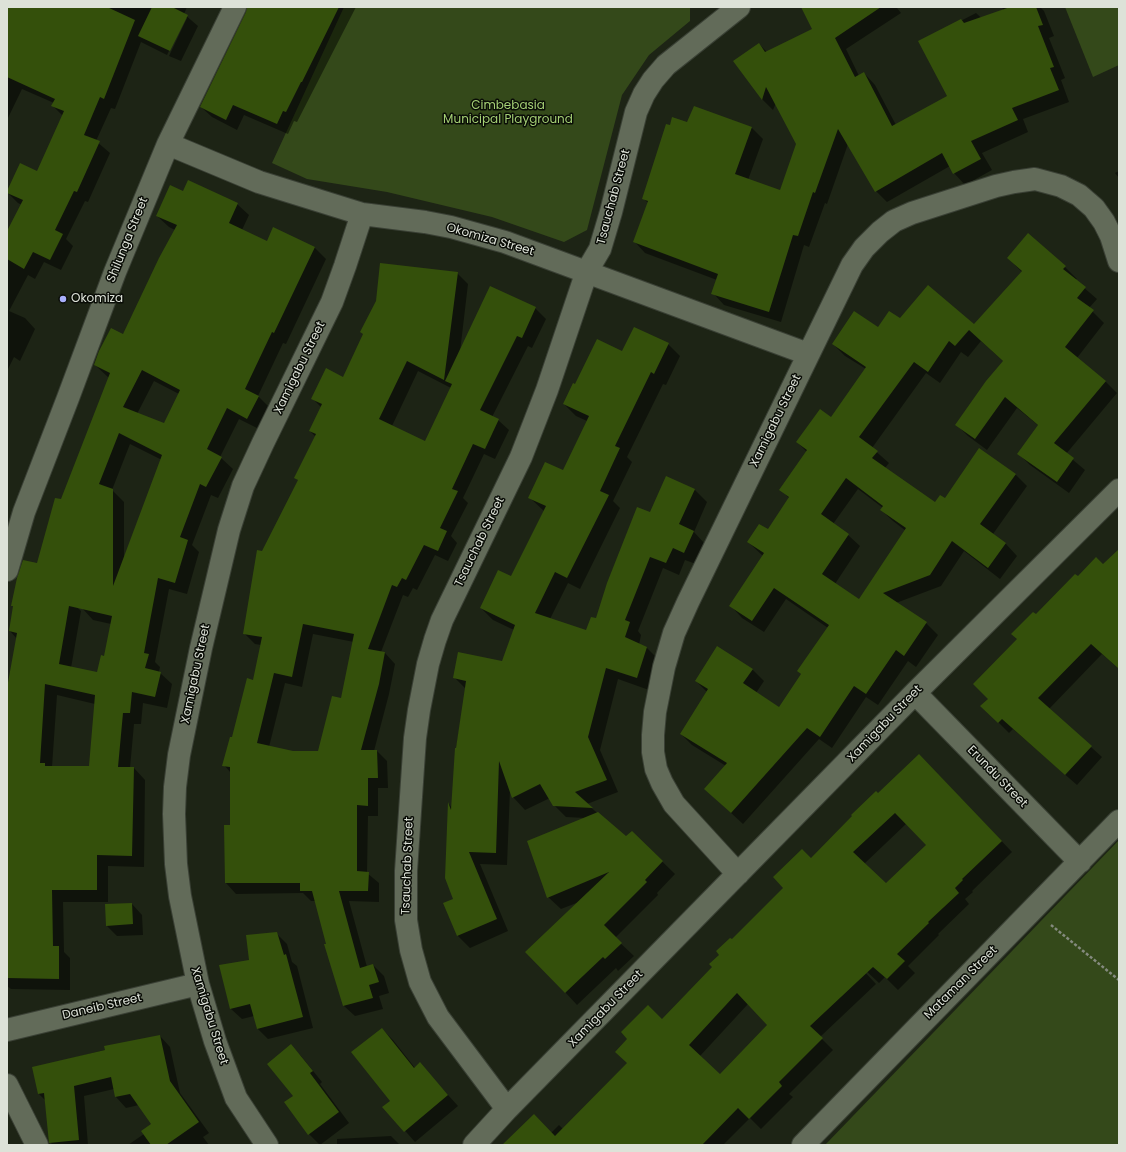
<!DOCTYPE html>
<style>
body{margin:0}
#map{position:relative;width:1126px;height:1152px;overflow:hidden;background:#1d2415;font-family:Poppins,sans-serif}
canvas{display:block}
.frame{position:absolute;inset:0;border:8px solid #dde2d8;pointer-events:none}
</style>
<div id="map">
<canvas width="1126" height="1152"></canvas>
<div class="frame"></div>
</div>
<script>
const g = document.querySelector('canvas').getContext('2d');
g.lineJoin = 'round';
function paint(path, color) {
  g.fillStyle = color;
  g.fill(path, 'evenodd');
}
function poly(rows) {
  const path = new Path2D();
  for (const r of rows) {
    path.moveTo(r[0], r[1]);
    for (let i = 2; i < r.length; i += 2) path.lineTo(r[i], r[i + 1]);
  }
  return path;
}
function stroke(path, color, width, dash) {
  g.strokeStyle = color;
  g.lineWidth = width;
  g.lineCap = dash ? 'butt' : 'round';
  g.setLineDash(dash || []);
  g.stroke(path);
}
function drawText(font, color, halo, rows, align = 'center') {
  g.font = font + ' Poppins,sans-serif';
  g.lineWidth = 3;
  g.setLineDash([]);
  g.textBaseline = 'middle';
  g.strokeStyle = halo;
  g.fillStyle = color;
  for (const [text, x, y, turn = 0] of rows) {
    g.save();
    g.translate(x, y);
    g.rotate((+turn || 0) * Math.PI / 180);
    g.textAlign = isNaN(turn) ? turn : align;
    if (halo) g.strokeText(text, 0, 0);
    g.fillText(text, 0, 0);
    g.restore();
  }
}
paint(poly([
 [344,7,690,7,690,21,649,55,622,95,587,230,564,242,492,217,387,192,307,179,272,163],
 [1065,7,1119,7,1119,65,1093,77],
 [1119,840,1119,1145,825,1145]
]), '#34491a');
paint(poly([
 [7,7,187,7,184,14,198,26,181,61,169,56,187,18,185,18,167,55,141,42,115,109,111,108,96,141,110,153,88,202,85,201,66,239,73,246,61,270,44,262,35,279,28,275,9,311,25,318,35,329,20,361,14,357,7,371,7,233,22,205,18,203,7,192,38,172,63,116,53,106,54,103,22,89,7,120],
 [248,7,356,7,297,122,294,121,288,134,244,115,237,130,212,117,201,107,247,13],
 [802,7,900,7,897,8,901,13,846,49,859,76,864,73,875,85,896,125,948,96,920,42,976,13,988,24,1016,44,1002,7,1040,7,1044,11,1054,36,1049,38,1065,78,1061,80,1069,102,1023,119,1028,132,982,153,992,170,965,185,954,173,950,166,887,202,876,191,848,144,827,204,825,203,809,247,804,245,781,322,724,305,713,293,717,280,645,253,634,241,648,203,644,199,670,127,688,123,751,127,763,139,748,180,780,191,797,144,776,103,773,110,762,99,735,61,759,44,767,52,814,30],
 [1119,171,1119,178,1115,173],
 [183,192,237,204,249,215,242,230,267,242,314,247,326,259,286,344,283,343,258,396,270,408,259,429,239,419,220,457,233,469,218,498,211,495,192,545,199,552,187,594,169,589,155,662,160,667,159,672,172,684,167,708,143,703,141,724,134,724,130,768,134,768,145,780,144,867,108,866,108,902,63,902,64,952,70,958,70,990,11,989,7,986,7,694,17,639,10,631,70,600,81,611,71,668,98,674,105,657,111,624,93,620,82,608,62,501,109,378,95,365,123,335,175,230,169,227,157,216],
 [154,381,179,394,164,424,137,414],
 [130,444,162,460,124,559,124,502,112,490],
 [57,695,95,704,90,767,52,767],
 [1028,235,1065,267,1077,279,1075,280,1097,299,1089,308,1104,323,1077,358,1106,382,1117,393,1066,454,1085,470,1069,493,1030,465,1019,454,1039,426,1017,408,987,450,968,436,957,425,1004,362,981,341,968,357,961,352,940,383,926,373,872,448,889,463,885,468,935,503,1015,474,1027,486,993,534,1006,544,1017,556,1000,579,964,551,941,586,896,603,926,623,938,635,916,667,908,661,878,705,866,697,832,748,819,739,743,824,717,800,726,766,692,745,681,734,707,692,696,681,752,669,764,681,756,693,779,708,802,675,798,671,828,628,786,599,764,632,742,618,731,606,763,556,748,542,768,531,789,498,781,490,807,452,797,442,831,418,866,369,845,356,833,344,900,319,974,325,1022,272,1008,258],
 [858,489,883,508,881,510,893,521,906,531,860,600,835,584,860,546,848,535,833,524],
 [457,273,468,284,460,352,535,308,546,319,532,348,528,346,492,417,498,420,509,430,495,459,484,454,463,498,468,503,451,536,457,543,448,561,435,555,417,590,413,588,408,597,403,595,381,652,385,653,395,664,389,694,374,751,377,751,387,761,388,788,378,788,378,816,368,816,367,873,379,883,379,902,349,901,367,967,373,965,384,976,389,993,379,996,383,1009,355,1016,344,1006,326,945,328,945,316,901,311,901,303,893,236,894,226,883,225,826,231,826,231,773,224,765,254,681,261,645,255,644,244,633,263,552,299,481,295,477,316,437,310,431,322,408,313,399,343,378],
 [418,371,451,388,425,443,392,426],
 [313,634,354,642,342,699,319,752,293,752,269,747,285,683,302,687],
 [668,344,680,356,666,385,663,384,627,457,632,462,613,501,620,508,580,589,568,583,550,619,587,631,596,619,651,513,695,490,707,502,694,532,705,544,696,564,685,560,679,575,663,568,638,631,641,635,639,645,647,648,659,660,649,690,618,679,600,750,618,792,587,804,626,838,632,832,675,874,657,893,658,895,615,938,634,956,618,971,616,968,577,1005,565,992,579,902,561,909,548,897,585,818,566,817,554,805,550,798,525,810,513,797,510,790,507,865,480,864,508,931,470,948,457,935,455,900,446,877,449,804,452,808,456,749,466,689,455,678,502,662,514,630,493,620,481,608,511,578,544,511,530,498,563,472,587,421,576,416,564,404,576,385,623,352],
 [1119,550,1119,669,1102,654,1049,709,1102,757,1077,785,1013,729,1009,733,992,716,989,699,1018,639,1036,615,1078,578,1103,565],
 [930,766,1012,852,972,891,973,892,965,899,969,904,938,934,939,935,908,966,915,973,898,990,885,977,879,983,863,968,862,969,876,984,820,1037,833,1050,789,1094,793,1097,761,1129,750,1118,723,1145,510,1145,551,1133,559,1125,563,1129,628,1063,662,1020,713,967,720,955,732,941,785,888,811,859,878,794],
 [906,824,928,845,886,885,864,864],
 [748,1004,769,1025,720,1076,700,1056],
 [132,904,142,915,143,935,117,936,107,926],
 [276,933,287,944,292,962,297,966,313,1028,268,1039,257,1028,254,1016,242,1019,231,1009,220,966,251,961],
 [382,1029,393,1040,415,1068,420,1064,458,1106,415,1142,384,1107,391,1101],
 [160,1036,170,1047,180,1093,209,1133,203,1137,209,1145,128,1145,154,1127,139,1105,126,1108,116,1097,114,1089,84,1096,88,1145,53,1145,50,1142,45,1100,39,1094,33,1068],
 [291,1046,301,1056,322,1082,320,1084,349,1123,320,1145,309,1134,294,1096],
 [391,1136,400,1145,337,1145,337,1139]
]), '#0007');
paint(poly([
 [7,7,107,7,135,20,104,99,100,97,84,135,100,141,77,192,74,191,55,230,63,234,50,260,33,252,24,269,7,259,7,231,23,200,7,193,7,191,20,163,37,171,64,111,51,106,55,99,7,77],
 [152,7,172,7,188,15,170,51,138,36],
 [247,7,339,7,302,82,301,82,286,112,283,111,277,124,233,105,226,120,200,107,246,12],
 [801,7,881,7,835,38,855,77,864,72,892,126,947,96,918,41,961,19,964,23,1010,7,1036,7,1043,25,1038,26,1054,67,1050,68,1059,90,1012,108,1018,120,971,141,981,159,953,174,942,153,875,192,838,129,815,193,813,192,798,236,793,235,769,312,711,294,718,274,633,242,648,201,642,199,666,124,670,125,672,117,687,122,694,106,752,127,735,174,780,190,796,144,766,87,762,100,733,61,759,43,765,52,812,29],
 [188,180,238,203,229,223,267,241,273,227,315,247,274,333,272,332,245,389,259,396,247,419,227,408,207,449,222,457,206,487,200,484,180,537,188,540,175,583,158,578,144,653,149,654,145,668,161,672,155,697,132,692,130,713,123,713,118,767,134,767,132,856,97,855,97,890,52,890,53,946,59,946,59,979,7,978,7,688,17,633,9,631,13,606,11,606,17,578,23,560,37,563,55,498,61,499,110,373,94,365,99,351,111,328,123,334,159,258,177,225,156,216,170,185,183,191],
 [142,370,180,390,164,423,123,407],
 [119,433,162,455,113,586,113,489,99,484],
 [69,606,112,616,104,656,101,655,97,672,59,664],
 [45,684,95,695,89,766,45,766,45,763,40,763],
 [1028,233,1066,266,1063,269,1086,287,1077,298,1094,310,1065,347,1106,381,1054,443,1074,458,1057,482,1017,454,1038,425,1005,397,975,439,955,425,986,381,1003,361,969,330,955,346,949,341,928,372,914,362,859,437,878,451,872,458,935,502,940,495,945,498,979,448,1016,474,980,524,1006,543,988,568,952,541,930,575,883,593,927,622,904,656,896,650,866,694,854,686,820,737,807,728,731,813,704,789,727,763,680,734,708,689,695,681,717,646,753,669,743,683,779,707,801,674,797,671,829,625,774,588,752,621,729,606,764,553,747,542,759,524,768,529,789,497,779,490,807,450,796,442,820,409,831,417,866,367,832,344,854,311,878,327,889,311,900,318,928,285,974,324,1022,271,1007,258],
 [846,478,883,506,880,510,906,528,859,599,822,574,849,534,821,514],
 [380,263,458,272,444,380,407,361,379,419,425,441,452,384,445,381,490,286,536,307,522,338,517,336,480,410,499,419,485,449,473,444,452,489,458,491,440,528,447,531,438,551,424,545,406,580,402,578,397,587,392,585,368,649,385,652,379,684,361,750,377,750,378,778,368,778,368,806,357,805,357,871,369,872,368,891,339,891,360,968,373,964,379,982,369,985,373,998,343,1006,324,944,326,944,312,891,300,891,300,883,225,883,224,825,230,825,230,767,222,766,230,737,232,737,247,678,253,680,262,637,243,634,257,550,262,551,298,480,294,478,316,434,309,431,322,404,311,399,326,368,343,377,363,334,360,332,376,301],
 [303,624,354,634,341,698,332,696,318,751,293,751,257,743,274,673,292,677],
 [634,327,669,343,654,374,651,372,615,446,620,448,600,491,609,495,567,578,555,572,535,613,586,630,591,617,596,618,607,583,637,507,650,512,666,476,695,489,679,524,694,531,684,553,673,548,666,563,650,557,625,620,630,622,625,637,647,647,637,678,606,668,588,737,607,780,575,792,593,808,553,806,540,784,512,798,499,761,496,853,469,852,497,919,457,936,443,903,453,899,445,878,448,802,451,810,455,748,456,748,466,681,453,678,458,652,502,661,515,625,480,608,498,570,511,576,546,506,528,498,545,462,563,470,589,416,563,404,573,383,575,384,597,339,622,351],
 [1119,549,1119,669,1091,644,1038,698,1092,746,1065,775,1002,719,998,723,980,706,988,699,973,684,1017,639,1011,634,1033,612,1036,614,1075,574,1078,576,1096,557,1103,564],
 [919,754,1002,841,962,879,963,880,955,888,959,893,928,922,929,923,897,954,905,961,887,979,873,967,810,1026,823,1038,779,1082,782,1086,749,1119,738,1108,702,1145,502,1145,534,1114,555,1136,627,1063,615,1052,627,1039,621,1032,648,1005,662,1019,712,967,709,964,719,955,716,951,730,938,732,939,783,888,773,877,802,849,811,858,852,816,851,815,876,791,878,793],
 [895,813,926,845,886,883,853,852],
 [737,993,767,1025,720,1074,689,1045],
 [598,812,626,836,632,831,663,861,645,880,647,882,604,925,622,943,605,959,603,957,565,993,525,952,609,872,547,898,527,841],
 [132,903,133,924,106,926,105,904],
 [277,932,284,955,286,954,303,1017,257,1029,250,1004,230,1009,219,965,249,960,246,935],
 [382,1028,414,1068,420,1062,448,1095,404,1132,382,1107,390,1101,351,1052],
 [160,1035,170,1081,199,1122,166,1145,151,1145,141,1131,151,1124,130,1094,115,1097,111,1077,74,1086,79,1140,49,1143,44,1093,38,1094,32,1067,105,1050,104,1046],
 [291,1044,313,1071,310,1073,339,1112,308,1135,284,1102,293,1096,267,1064]
]), '#34500b');
const minor = poly([
 [168,144,259,182,362,214,425,222,451,227,505,242,808,354],
 [7,570,24,512,68,398,115,272,168,144,235,7],
 [915,693,1080,862],
 [738,874,674,804,662,783,656,769,653,752,653,735,655,712,664,667,674,633,688,602,852,265,864,248,880,232,894,221,912,213,996,186,1014,182,1035,179,1061,186,1079,195,1094,208,1104,222,1111,236,1119,261],
 [7,1030,198,984],
 [7,1085,37,1145],
 [507,1109,438,1017,420,982,411,950,406,920,406,871,413,767,415,738,419,710,428,664,435,640,442,620,521,457,547,390,587,271,600,249,611,212,636,112,644,94,653,80,666,65,739,7],
 [267,1145,236,1098,215,1041,198,984,180,896,176,864,174,814,175,787,179,755,201,648,229,530,243,486,263,443,332,302,345,266,362,214],
 [474,1145,507,1109,915,693,1119,490],
 [803,1145,1119,821]
]);
stroke(minor, '#3a4035', 24);
stroke(poly([
 [1051,925,1119,980]
]), '#848a7e', 2.5, [3, 2]);
stroke(minor, '#626b59', 22);
for (const [x, y, r, color] of [
 [63,299,4,"#a9b0fc"]
]) {
  const dot = new Path2D();
  dot.arc(x, y, r, 0, 2 * Math.PI);
  g.fillStyle = color;
  g.fill(dot);
  stroke(dot, '#090c06', 1.5);
}
drawText('12px', '#a5d075', '#090c06', [
 ["Cimbebasia",508,106],
 ["Municipal Playground",508,120]
]);
drawText('12px', '#dde2d8', '#090c06', [
 ["Tsauchab Street",614,197,-75],
 ["Shilunga Street",128,240,-68],
 ["Okomiza Street",490,240,16],
 ["Xamigabu Street",300,368,-64],
 ["Xamigabu Street",776,421,-64],
 ["Tsauchab Street",480,542,-64],
 ["Xamigabu Street",196,674,-78],
 ["Xamigabu Street",885,724,-46],
 ["Erundu Street",997,777,46],
 ["Tsauchab Street",408,866,-88],
 ["Mataman Street",961,983,-45],
 ["Daneib Street",102,1007,-13],
 ["Xamigabu Street",606,1009,-46],
 ["Xamigabu Street",209,1016,73]
]);
drawText('12px', '#dde2d8', '#090c06', [
 ["Okomiza",71,299]
], 'left');
</script>
